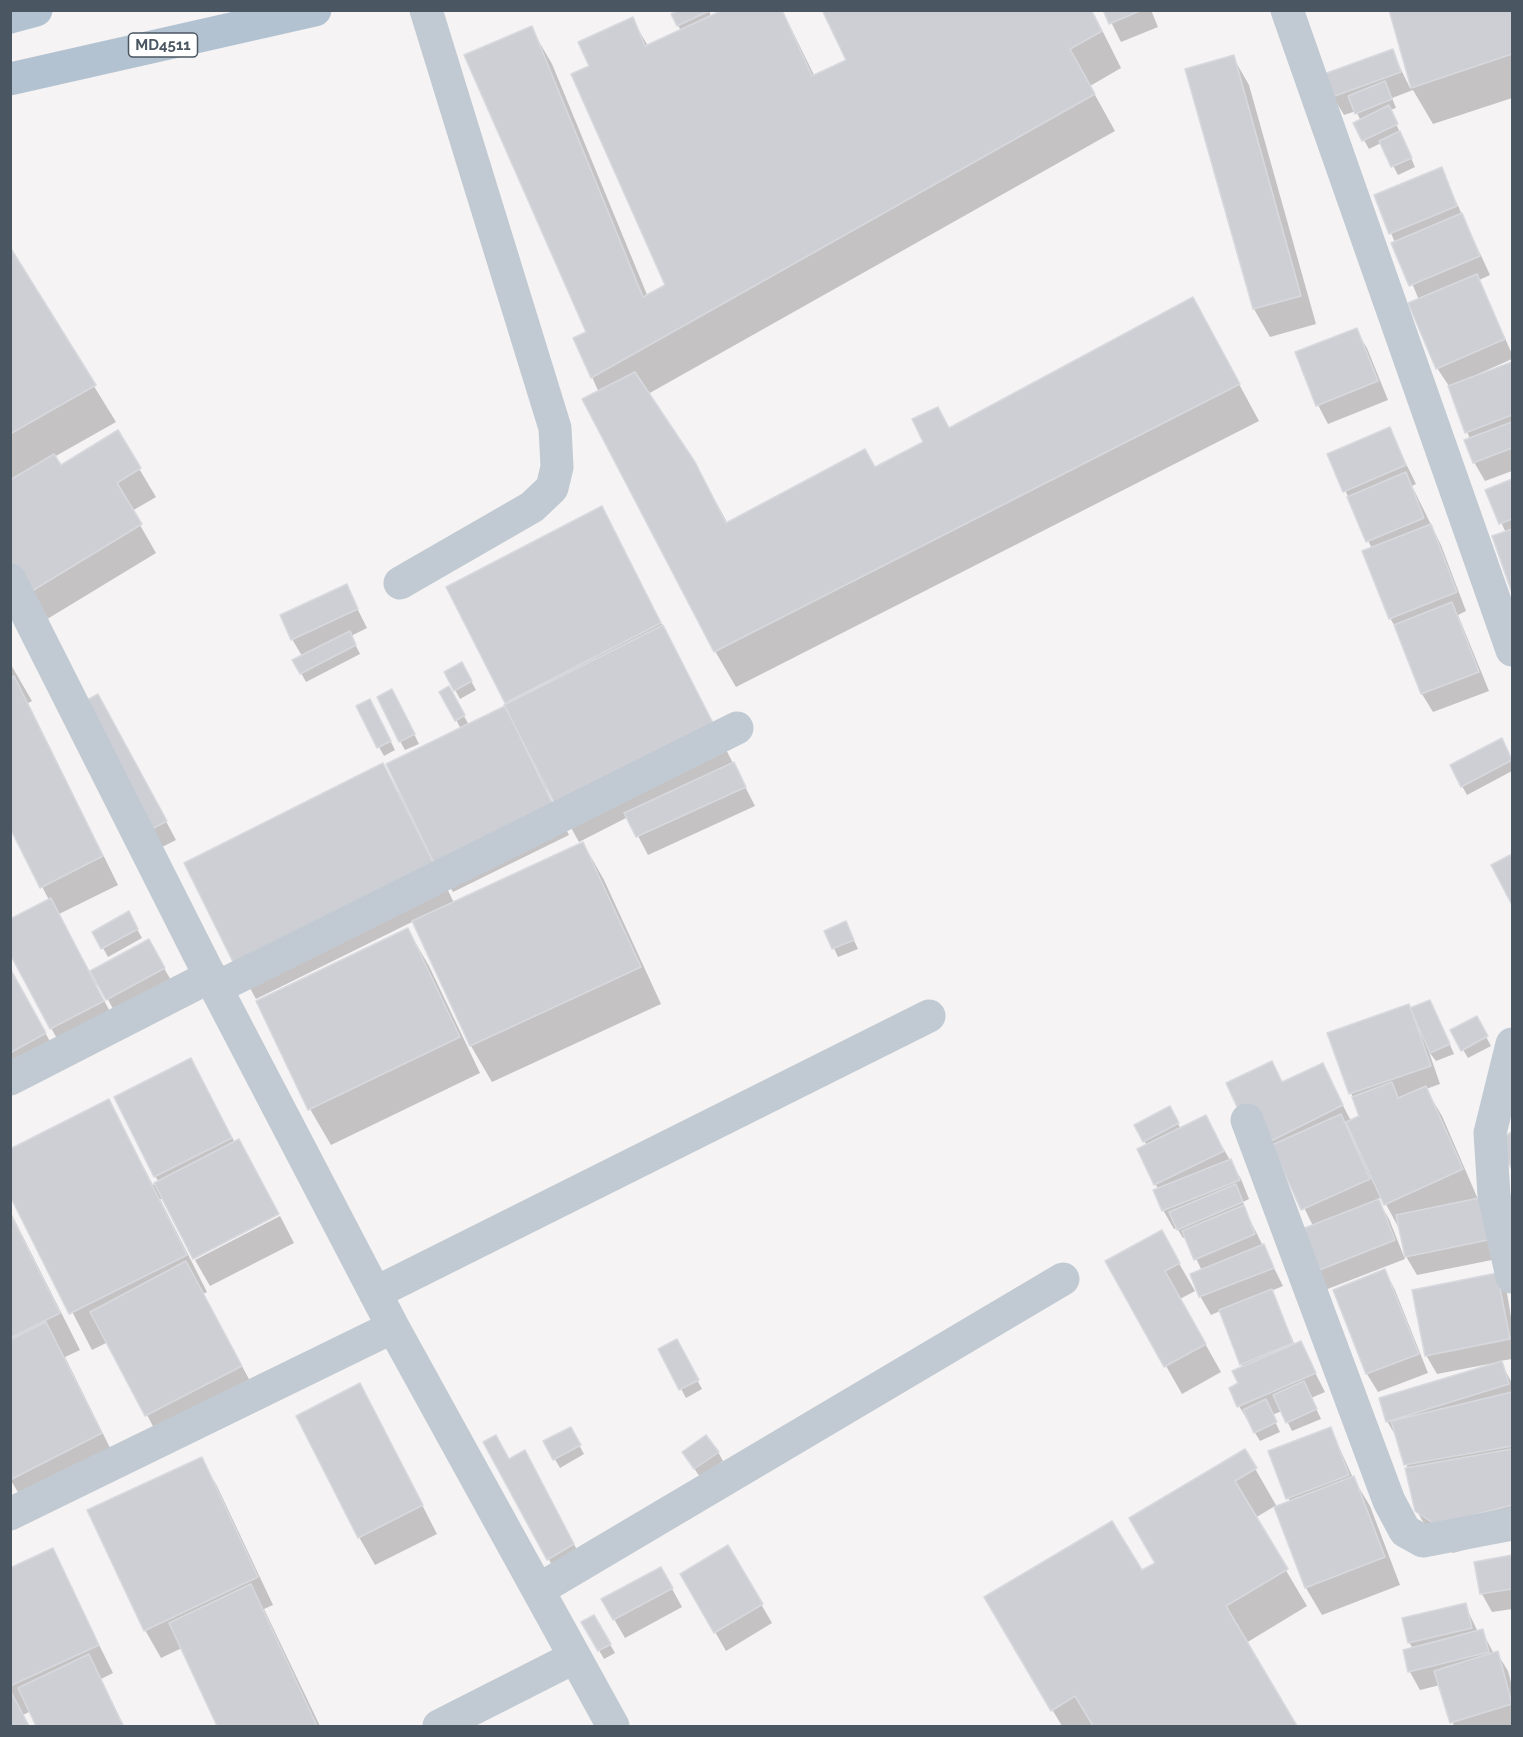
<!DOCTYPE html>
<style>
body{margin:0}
#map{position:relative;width:1523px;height:1737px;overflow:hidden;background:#f5f3f3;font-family:Raleway,sans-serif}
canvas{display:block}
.frame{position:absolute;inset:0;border:12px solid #4a5661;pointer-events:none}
</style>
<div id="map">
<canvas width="1523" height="1737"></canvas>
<div class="frame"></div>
</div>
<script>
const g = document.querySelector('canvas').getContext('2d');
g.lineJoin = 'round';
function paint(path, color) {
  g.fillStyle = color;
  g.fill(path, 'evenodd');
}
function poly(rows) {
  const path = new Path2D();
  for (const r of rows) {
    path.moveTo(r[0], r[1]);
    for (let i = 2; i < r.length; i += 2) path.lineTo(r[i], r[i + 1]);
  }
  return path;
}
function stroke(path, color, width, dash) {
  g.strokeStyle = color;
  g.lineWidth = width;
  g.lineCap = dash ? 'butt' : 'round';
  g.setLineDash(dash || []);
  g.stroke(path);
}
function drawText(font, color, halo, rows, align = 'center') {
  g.font = font + ' Raleway,sans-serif';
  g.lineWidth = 4.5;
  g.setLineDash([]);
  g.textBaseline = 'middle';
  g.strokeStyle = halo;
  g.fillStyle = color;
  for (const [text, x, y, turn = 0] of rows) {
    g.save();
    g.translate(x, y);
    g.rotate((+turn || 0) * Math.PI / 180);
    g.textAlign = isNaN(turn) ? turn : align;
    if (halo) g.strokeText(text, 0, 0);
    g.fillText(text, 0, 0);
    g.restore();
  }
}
paint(poly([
 [709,10,711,17,726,10,782,10,815,77,848,61,824,10,1092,10,1121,68,1090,86,1115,131,648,394,694,462,728,524,875,469,925,443,938,409,950,429,1193,299,1259,421,736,687,715,651,592,377,588,332,531,28,552,64,648,297,667,286,591,67,632,19,648,46,681,31,678,25],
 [1105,10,1151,10,1158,27,1121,42],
 [1390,10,1512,10,1512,98,1433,124,1413,90,1392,98,1396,108,1390,110,1415,167,1398,175,1381,143,1369,149,1355,124,1361,121,1356,111,1344,115,1333,97,1392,51,1410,88,1412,87],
 [1233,57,1249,85,1316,324,1270,337,1254,309,1187,70],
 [1441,169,1490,275,1479,280,1512,354,1512,359,1476,375,1477,377,1512,364,1512,471,1485,481,1474,462,1470,439,1449,386,1437,368,1419,300,1391,233],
 [10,250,116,422,54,457,60,467,117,432,156,497,132,511,156,553,44,621,10,564],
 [1356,330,1367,348,1388,400,1328,424,1318,405],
 [1389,429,1416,484,1412,486,1441,545,1466,611,1458,615,1489,691,1433,712,1422,694,1399,633,1390,618,1372,549,1329,455],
 [1512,480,1512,588,1494,537,1506,533,1487,490],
 [602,508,755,806,648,855,628,817,579,842,549,788,546,789,569,835,453,892,444,877,442,878,454,903,583,843,604,880,661,1004,492,1082,471,1046,414,921,256,999,236,963,383,765,403,800,461,729,441,692,448,688,469,725,515,722,448,588],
 [346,586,367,628,351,636,360,654,306,682,294,660,302,656,292,639],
 [10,663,32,701,28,703,118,885,59,914,90,972,148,941,175,987,118,1018,99,983,96,985,119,1029,67,1056,51,1028,49,900,10,824],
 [462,664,476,690,460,699,446,673],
 [397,700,419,744,405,750,400,741],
 [375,710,395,750,384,756,379,747],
 [109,715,176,840,160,848],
 [1502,740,1512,759,1512,771,1467,795,1462,786],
 [1512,856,1512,902,1493,866],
 [128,913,142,938,108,957,94,932],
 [846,923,858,949,838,957,826,931],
 [408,930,429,966,480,1073,331,1145,310,1109],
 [10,970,61,1061,10,1089],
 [1411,1010,1435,1010,1454,1054,1436,1061,1429,1052,1440,1084,1426,1089,1442,1116,1477,1197,1489,1218,1497,1259,1417,1275,1407,1258,1401,1232,1382,1197,1377,1199,1389,1219,1405,1259,1325,1290,1314,1272,1313,1226,1281,1160,1266,1143,1271,1063,1283,1084,1322,1065,1351,1121,1360,1117,1329,1034],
 [1476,1018,1491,1046,1468,1058,1452,1031],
 [191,1060,235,1143,239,1141,278,1213,160,1199,207,1292,203,1294,257,1394,162,1443,108,1342,92,1350,10,1192,109,1101,153,1185,159,1182,155,1176],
 [1169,1108,1181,1129,1216,1136,1241,1179,1249,1199,1243,1202,1246,1212,1283,1286,1271,1291,1295,1345,1300,1343,1325,1392,1311,1398,1321,1419,1292,1431,1282,1411,1272,1415,1280,1432,1260,1441,1239,1406,1243,1368,1220,1311,1211,1315,1200,1296,1202,1271,1186,1237,1183,1238,1177,1228,1174,1229,1163,1210,1158,1189,1139,1149,1147,1146,1136,1125],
 [10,1211,80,1350,65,1357,117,1462,27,1507,10,1479],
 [280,1216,294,1243,210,1286,195,1260],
 [1177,1260,1195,1291,1180,1299,1221,1372,1182,1394,1107,1262],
 [1385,1271,1395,1290,1428,1373,1378,1392,1367,1374,1335,1290],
 [1496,1275,1507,1293,1512,1323,1512,1359,1500,1361,1512,1383,1512,1537,1453,1553,1433,1538,1416,1510,1408,1469,1398,1440,1387,1421,1495,1365,1494,1363,1437,1374,1426,1355],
 [676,1341,702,1389,686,1398,660,1350],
 [375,1413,437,1534,375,1565,359,1537],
 [570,1429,584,1454,560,1468,545,1442],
 [1331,1429,1353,1478,1370,1506,1400,1585,1322,1615,1306,1588,1275,1506,1255,1518,1307,1606,1246,1643,1295,1726,1062,1726,1007,1634,1157,1564,1245,1451,1277,1507,1290,1502,1270,1452],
 [485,1443,509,1461,535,1471,584,1563,559,1578],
 [718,1452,723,1461,700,1477,689,1461],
 [201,1459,217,1486,273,1605,264,1609,320,1726,219,1726,182,1648,161,1658,145,1630],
 [728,1547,772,1623,726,1651,682,1574],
 [52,1550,113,1673,101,1679,124,1726,38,1726,31,1711,23,1715,29,1726,10,1726,10,1570],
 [1512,1557,1512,1609,1492,1612,1482,1594,1476,1563],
 [671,1587,682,1607,625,1638,603,1600],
 [1465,1605,1478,1632,1482,1631,1494,1654,1497,1653,1508,1671,1512,1686,1512,1725,1454,1726,1440,1685,1420,1690,1410,1672,1405,1651,1413,1649,1409,1642],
 [594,1617,615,1653,604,1659,583,1622]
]), '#0003');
const building = poly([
 [679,10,709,10,709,11,677,26,671,14,679,10],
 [723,10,782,10,812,76,846,60,822,10,1091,10,1102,31,1070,49,1095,94,591,378,573,338,586,332,464,55,532,26,643,297,665,285,571,74,589,66,578,42,633,17,645,46,723,10],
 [1103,10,1142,10,1109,24,1103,10],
 [1389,10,1512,10,1512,54,1411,88,1389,10],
 [1393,49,1401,72,1332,97,1324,74,1393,49],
 [1234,55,1301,296,1253,309,1185,69,1234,55],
 [1385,81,1392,99,1355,114,1348,96,1385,81],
 [1389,105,1398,124,1362,141,1353,123,1389,105],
 [1400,131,1412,158,1391,167,1379,141,1400,131],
 [1442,167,1457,206,1389,234,1374,195,1442,167],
 [1462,213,1480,256,1409,286,1391,243,1462,213],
 [10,247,96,385,10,434,10,247],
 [1477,274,1505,339,1436,369,1408,303,1477,274],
 [1193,297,1240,384,714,652,582,399,635,372,695,462,726,523,865,449,875,467,923,442,912,419,938,407,949,428,1193,297],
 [1357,328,1378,381,1316,406,1295,352,1357,328],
 [1512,362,1512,415,1465,433,1448,386,1512,362],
 [1512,422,1512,448,1473,463,1464,440,1512,422],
 [1390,427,1406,465,1343,492,1327,454,1390,427],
 [118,430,141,468,117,483,142,524,27,594,10,567,10,480,54,454,61,465,118,430],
 [1406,472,1424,518,1366,542,1347,497,1406,472],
 [1512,479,1512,519,1499,524,1485,490,1512,479],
 [602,506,661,623,505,703,446,587,602,506],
 [1431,524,1457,592,1389,619,1362,551,1431,524],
 [1512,529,1512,593,1492,536,1512,529],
 [347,584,358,609,291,640,280,615,347,584],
 [1452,602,1479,672,1421,694,1394,625,1452,602],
 [663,625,715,727,556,806,504,705,663,625],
 [350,631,356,645,300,674,292,660,350,631],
 [462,662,472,681,454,691,444,672,462,662],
 [14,676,103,856,40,888,10,828,10,678,14,676],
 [449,686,465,715,455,721,439,692,449,686],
 [392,689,415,734,399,742,377,697,392,689],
 [98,694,167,821,148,831,80,704,98,694],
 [370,699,391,741,377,748,356,706,370,699],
 [505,706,554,807,435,865,386,764,505,706],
 [1502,738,1512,760,1461,787,1450,765,1502,738],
 [734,762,746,787,636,837,624,813,734,762],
 [383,763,434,864,234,964,184,863,383,763],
 [583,842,641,967,470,1046,412,921,583,842],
 [1512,854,1512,905,1491,865,1512,854],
 [51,898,104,1001,50,1029,10,954,10,919,51,898],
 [129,911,138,929,101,949,92,932,129,911],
 [846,921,854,940,832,949,824,931,846,921],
 [408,928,460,1037,308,1110,256,1001,408,928],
 [149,939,165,968,106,1000,90,971,149,939],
 [10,968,46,1033,10,1053,10,968],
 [1430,1000,1450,1044,1430,1053,1410,1008,1430,1000],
 [1409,1004,1431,1066,1349,1094,1327,1033,1409,1004],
 [1477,1016,1488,1036,1461,1051,1450,1030,1477,1016],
 [191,1058,232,1138,154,1177,114,1097,191,1058],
 [1272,1061,1282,1082,1323,1063,1343,1105,1265,1144,1238,1109,1226,1083,1272,1061],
 [1392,1082,1398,1098,1426,1086,1463,1169,1384,1205,1346,1122,1359,1116,1352,1097,1392,1082],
 [109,1099,187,1255,69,1314,10,1196,10,1149,109,1099],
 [1170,1106,1179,1123,1143,1142,1134,1125,1170,1106],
 [1341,1114,1370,1179,1301,1210,1272,1145,1341,1114],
 [1206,1115,1224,1151,1154,1185,1137,1149,1206,1115],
 [1512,1132,1512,1170,1497,1140,1512,1132],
 [239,1139,279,1214,193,1259,154,1183,239,1139],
 [1231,1159,1240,1180,1162,1211,1153,1190,1231,1159],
 [1236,1184,1243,1202,1177,1230,1169,1212,1236,1184],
 [1479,1198,1488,1240,1405,1257,1396,1215,1479,1198],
 [1379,1199,1395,1240,1312,1273,1297,1231,1379,1199],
 [1244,1205,1255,1234,1194,1260,1182,1231,1244,1205],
 [10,1213,60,1313,10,1338,10,1213],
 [1162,1230,1180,1263,1165,1271,1206,1344,1164,1367,1105,1261,1162,1230],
 [1264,1244,1274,1268,1199,1297,1190,1274,1264,1244],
 [186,1261,242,1366,145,1416,90,1312,186,1261],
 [1385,1269,1419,1354,1366,1374,1333,1290,1385,1269],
 [1497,1273,1510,1339,1425,1356,1412,1290,1497,1273],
 [1272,1289,1293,1343,1240,1365,1219,1310,1272,1289],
 [46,1322,102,1433,10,1480,10,1340,46,1322],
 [677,1339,699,1380,679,1390,658,1349,677,1339],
 [1301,1341,1316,1373,1237,1407,1229,1388,1238,1383,1232,1371,1301,1341],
 [1502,1361,1509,1384,1386,1422,1379,1398,1502,1361],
 [1304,1381,1317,1409,1286,1423,1273,1395,1304,1381],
 [360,1383,423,1505,358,1538,296,1416,360,1383],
 [1512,1392,1512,1446,1404,1465,1391,1421,1512,1392],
 [1266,1399,1277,1422,1254,1433,1243,1410,1266,1399],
 [571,1427,581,1445,553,1460,543,1441,571,1427],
 [1331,1427,1349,1475,1286,1499,1268,1451,1331,1427],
 [496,1435,509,1459,525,1450,574,1544,547,1560,483,1442,496,1435],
 [706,1435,719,1452,694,1469,682,1452,706,1435],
 [1245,1449,1257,1468,1235,1481,1288,1569,1226,1606,1297,1726,1093,1726,1075,1696,1051,1711,984,1597,1112,1521,1142,1570,1155,1563,1129,1518,1245,1449],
 [1512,1449,1512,1505,1436,1525,1415,1511,1405,1468,1512,1449],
 [202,1457,258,1577,144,1631,87,1510,202,1457],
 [1354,1476,1385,1557,1305,1588,1274,1507,1354,1476],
 [728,1545,763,1604,714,1633,680,1574,728,1545],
 [53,1548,99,1645,10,1686,10,1568,53,1548],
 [1512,1555,1512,1589,1480,1594,1474,1562,1512,1555],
 [661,1567,673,1588,613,1620,601,1599,661,1567],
 [251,1584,317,1726,217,1726,169,1623,251,1584],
 [1466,1603,1472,1628,1408,1643,1402,1618,1466,1603],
 [594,1615,611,1644,598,1651,581,1622,594,1615],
 [1483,1629,1489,1652,1408,1672,1403,1650,1483,1629],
 [1498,1651,1512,1704,1450,1723,1434,1671,1498,1651],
 [89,1654,123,1726,36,1726,18,1688,89,1654],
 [10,1690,29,1726,10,1726,10,1690]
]);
paint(building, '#cdcfd5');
stroke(building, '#d7d9de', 1.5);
stroke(poly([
 [1287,10,1512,650],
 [10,580,216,988,393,1327,613,1726],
 [400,583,532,507,552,488,557,467,555,428,426,10],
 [216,988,737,728],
 [1512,1044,1490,1133,1494,1195,1512,1277],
 [10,1079,211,976],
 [1247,1120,1389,1501,1405,1531,1423,1541,1512,1524],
 [375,1293,929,1016],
 [10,1514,393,1327],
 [538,1590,1063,1279],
 [439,1726,575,1657]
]), '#c1cad2', 33);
stroke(poly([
 [10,17,36,10],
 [10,79,315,10]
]), '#b3c2d1', 33);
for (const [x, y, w] of [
 [163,45,69]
]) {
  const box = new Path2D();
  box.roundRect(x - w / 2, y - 12, w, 24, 4.5);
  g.fillStyle = '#fff';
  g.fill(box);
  stroke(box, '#4a5661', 1.5);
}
drawText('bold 15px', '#4a5661', null, [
 ["MD4511",163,45]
]);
</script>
